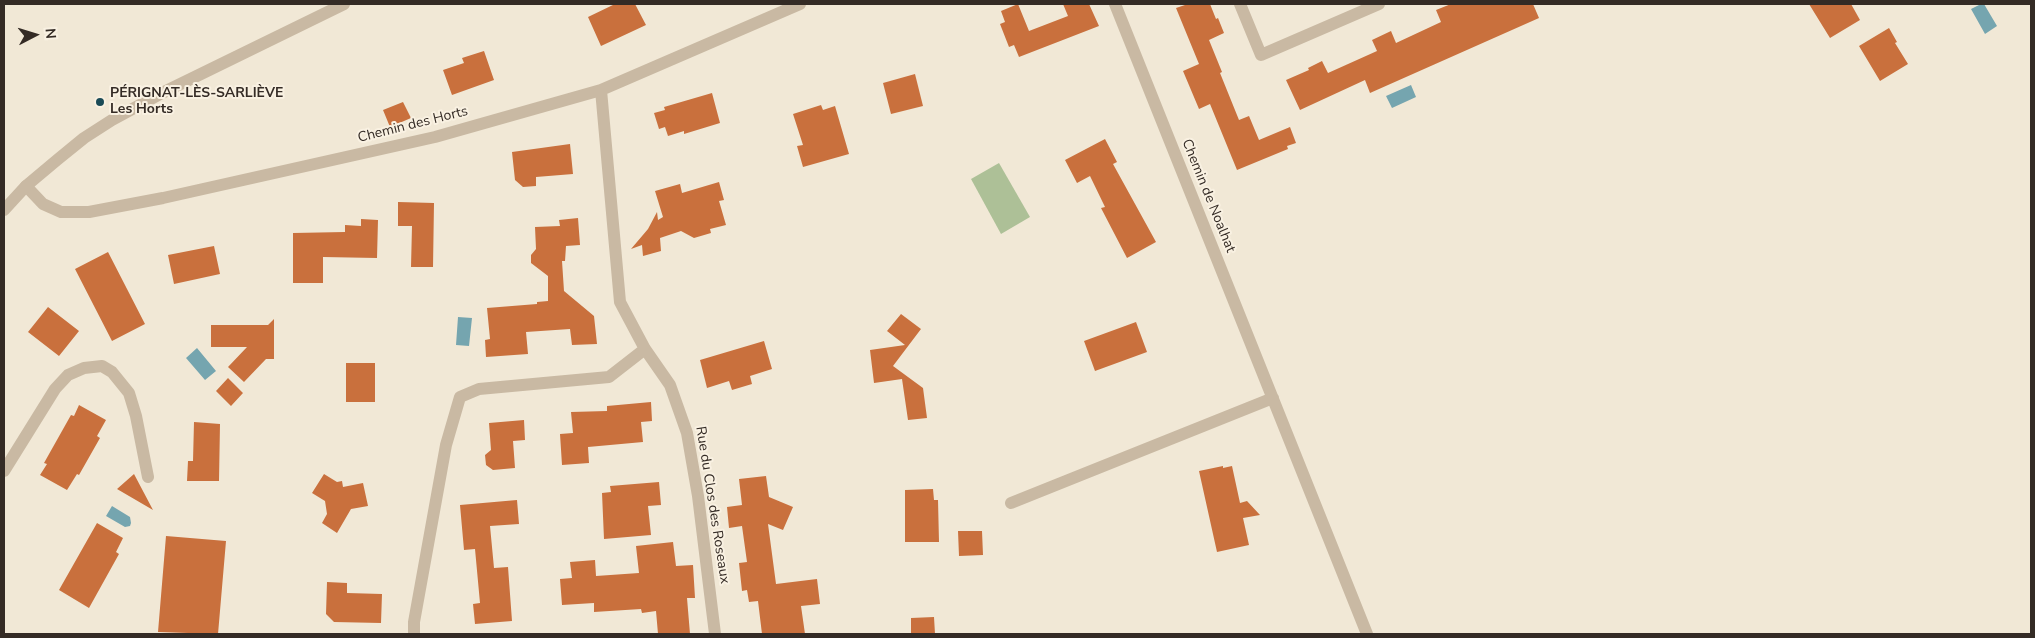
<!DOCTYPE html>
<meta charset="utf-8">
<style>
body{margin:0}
#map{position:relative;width:2035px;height:638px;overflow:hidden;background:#f1e8d6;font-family:"Nunito Sans",sans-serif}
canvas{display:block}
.frame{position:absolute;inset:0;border:5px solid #342b25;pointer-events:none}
.north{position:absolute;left:10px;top:10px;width:50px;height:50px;-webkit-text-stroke:4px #f9f1e2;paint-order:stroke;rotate:85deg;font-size:14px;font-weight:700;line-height:20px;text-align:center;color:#342b25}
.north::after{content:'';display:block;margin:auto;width:18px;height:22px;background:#342b25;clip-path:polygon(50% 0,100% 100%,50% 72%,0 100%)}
</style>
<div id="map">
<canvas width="2035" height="638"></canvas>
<div class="frame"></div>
<div class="north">N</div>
</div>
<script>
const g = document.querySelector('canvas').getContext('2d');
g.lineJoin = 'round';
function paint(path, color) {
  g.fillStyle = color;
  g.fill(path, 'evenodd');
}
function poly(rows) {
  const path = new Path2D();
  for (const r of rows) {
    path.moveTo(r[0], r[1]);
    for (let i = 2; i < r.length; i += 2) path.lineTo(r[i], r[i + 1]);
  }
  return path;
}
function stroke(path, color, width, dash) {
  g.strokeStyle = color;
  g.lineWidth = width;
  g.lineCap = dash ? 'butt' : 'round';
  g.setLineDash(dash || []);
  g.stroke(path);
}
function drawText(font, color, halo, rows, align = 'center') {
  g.font = font + ' "Nunito Sans",sans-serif';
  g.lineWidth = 4;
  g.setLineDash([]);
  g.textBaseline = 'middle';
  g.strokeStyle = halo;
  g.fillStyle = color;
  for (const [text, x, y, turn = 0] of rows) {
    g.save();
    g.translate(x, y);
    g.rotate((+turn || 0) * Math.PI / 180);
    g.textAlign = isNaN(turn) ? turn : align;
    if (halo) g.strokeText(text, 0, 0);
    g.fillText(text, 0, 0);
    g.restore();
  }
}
paint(poly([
 [999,163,1030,217,1001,234,971,179]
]), '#adc097');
paint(poly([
 [1981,4,1984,4,1997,26,1985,34,1971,9],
 [1411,85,1416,97,1392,108,1386,96],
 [458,317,472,318,469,346,456,345],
 [197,348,216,371,205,380,186,358],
 [112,506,130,517,131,523,130,526,125,527,106,516]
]), '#75a5af');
paint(poly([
 [615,4,635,4,646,25,601,46,588,17],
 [1018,4,1029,31,1068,16,1063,4,1089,4,1099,26,1019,57,1014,45,1009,47,1000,24,1005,22,1001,11],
 [1188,4,1210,4,1216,19,1218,18,1224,33,1209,40,1222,72,1220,73,1239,120,1249,116,1259,140,1290,127,1296,143,1287,146,1288,149,1237,170,1210,104,1199,109,1183,71,1199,64,1176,8],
 [1451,4,1533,4,1539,18,1370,93,1365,80,1300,110,1286,80,1309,70,1308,68,1322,61,1328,73,1377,51,1372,40,1391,31,1396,43,1441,22,1436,10],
 [1809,4,1851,4,1860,20,1830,38],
 [1889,28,1897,42,1895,43,1908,64,1880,81,1859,46],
 [484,51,494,80,452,95,443,70,464,63,462,58],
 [915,74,923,106,891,114,883,83],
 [712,93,720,123,684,134,684,131,668,136,665,127,659,129,654,113,665,110,664,107],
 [403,102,411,118,390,127,383,110],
 [821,105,823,110,835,106,849,154,803,167,797,146,803,145,793,114],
 [1105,139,1117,162,1113,164,1156,242,1127,258,1101,208,1105,207,1090,176,1077,183,1065,160],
 [570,144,573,174,536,177,536,186,523,187,515,180,512,152],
 [719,182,724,200,719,201,726,225,710,229,711,233,694,238,681,231,660,238,661,251,643,256,642,245,631,249,648,229,657,212,658,220,663,217,655,191,680,184,682,193],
 [398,202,434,203,433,267,411,267,412,226,398,226],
 [578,218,580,245,566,246,565,261,562,261,564,291,594,316,597,344,572,345,570,329,526,332,528,354,486,357,485,340,490,339,487,308,537,304,537,302,548,301,548,276,531,263,531,255,536,249,535,227,560,226,559,220],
 [361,219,378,220,377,258,323,257,323,283,293,283,293,233,345,232,345,225,361,226],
 [214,246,220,274,174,284,168,255],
 [108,252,145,324,112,341,75,269],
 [48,307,79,331,59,356,28,332],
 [901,314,921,329,893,366,923,388,927,418,908,420,902,379,874,383,870,350,905,345,887,331],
 [274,319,274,359,266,359,244,382,228,367,247,347,211,347,211,325,268,325],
 [1136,322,1147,352,1095,371,1084,341],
 [764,341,772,369,750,376,752,384,732,390,729,381,707,388,700,360],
 [346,363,375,363,375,402,346,402],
 [228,378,243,393,231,406,216,391],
 [651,402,652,421,641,422,643,442,588,447,589,463,562,465,560,434,573,433,571,412,607,411,607,406],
 [79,405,106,420,97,436,100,438,79,475,77,474,67,490,40,475,47,464,44,463,71,415,74,416],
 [524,420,525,440,513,441,515,468,493,470,486,465,485,455,491,450,489,423],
 [194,422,220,424,219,481,187,481,188,461,193,461],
 [1223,466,1223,468,1232,466,1240,503,1247,501,1260,515,1243,518,1249,545,1217,552,1199,471],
 [134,474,153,510,117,489],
 [324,474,337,482,342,481,343,487,363,483,368,506,351,509,337,533,322,523,327,514,325,501,312,493],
 [766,476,769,497,793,507,783,530,768,524,776,584,817,579,820,604,801,606,805,634,762,634,758,601,749,602,747,590,742,591,739,563,747,562,742,526,729,528,727,507,742,505,739,479],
 [659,482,661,505,648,506,651,535,604,539,602,493,611,492,610,486],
 [933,489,934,500,938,500,939,542,905,542,905,490],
 [517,500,519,524,490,526,494,568,508,567,512,621,475,624,473,604,480,603,475,549,464,550,460,505],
 [97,523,123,538,116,552,119,554,89,608,59,590],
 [958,531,982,531,983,555,959,556],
 [166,536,226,541,218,634,158,632],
 [673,542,676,566,693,565,695,598,687,598,690,634,658,634,656,611,642,613,641,609,594,612,594,603,562,605,560,579,572,578,570,562,595,560,596,576,639,573,636,546],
 [327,582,347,583,347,593,382,594,381,623,334,622,326,614],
 [934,617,935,634,911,634,911,618]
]), '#c9703d');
stroke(poly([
 [1115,4,1367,634],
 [1240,4,1261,55,1379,4],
 [601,90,620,302,645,349,670,385,687,433,698,496,715,634],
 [26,186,43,204,61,212,89,212,163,198,435,137,601,90,800,4],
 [4,471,55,389,68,375,84,368,102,366,112,372,129,393,136,416,148,477],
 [1011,503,1273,398],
 [414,634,414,622,446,445,460,397,479,389,609,377,645,349]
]), '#c9b9a3', 12);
stroke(poly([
 [4,210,26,186,57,160,84,138,112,120,162,93,344,4]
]), '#c9b9a3', 12);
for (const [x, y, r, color] of [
 [100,102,5,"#1a4a56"]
]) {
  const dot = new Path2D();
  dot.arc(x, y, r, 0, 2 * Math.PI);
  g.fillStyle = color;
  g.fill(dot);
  stroke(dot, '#f9f1e2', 2);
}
drawText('bold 14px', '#342b25', '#f9f1e2', [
 ["PÉRIGNAT-LÈS-SARLIÈVE",110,94],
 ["Les Horts",110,110]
], 'left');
drawText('14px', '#342b25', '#f9f1e2', [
 ["Chemin des Horts",413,125,-14],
 ["Chemin de Noalhat",1208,196,68],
 ["Rue du Clos des Roseaux",712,505,81]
]);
</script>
